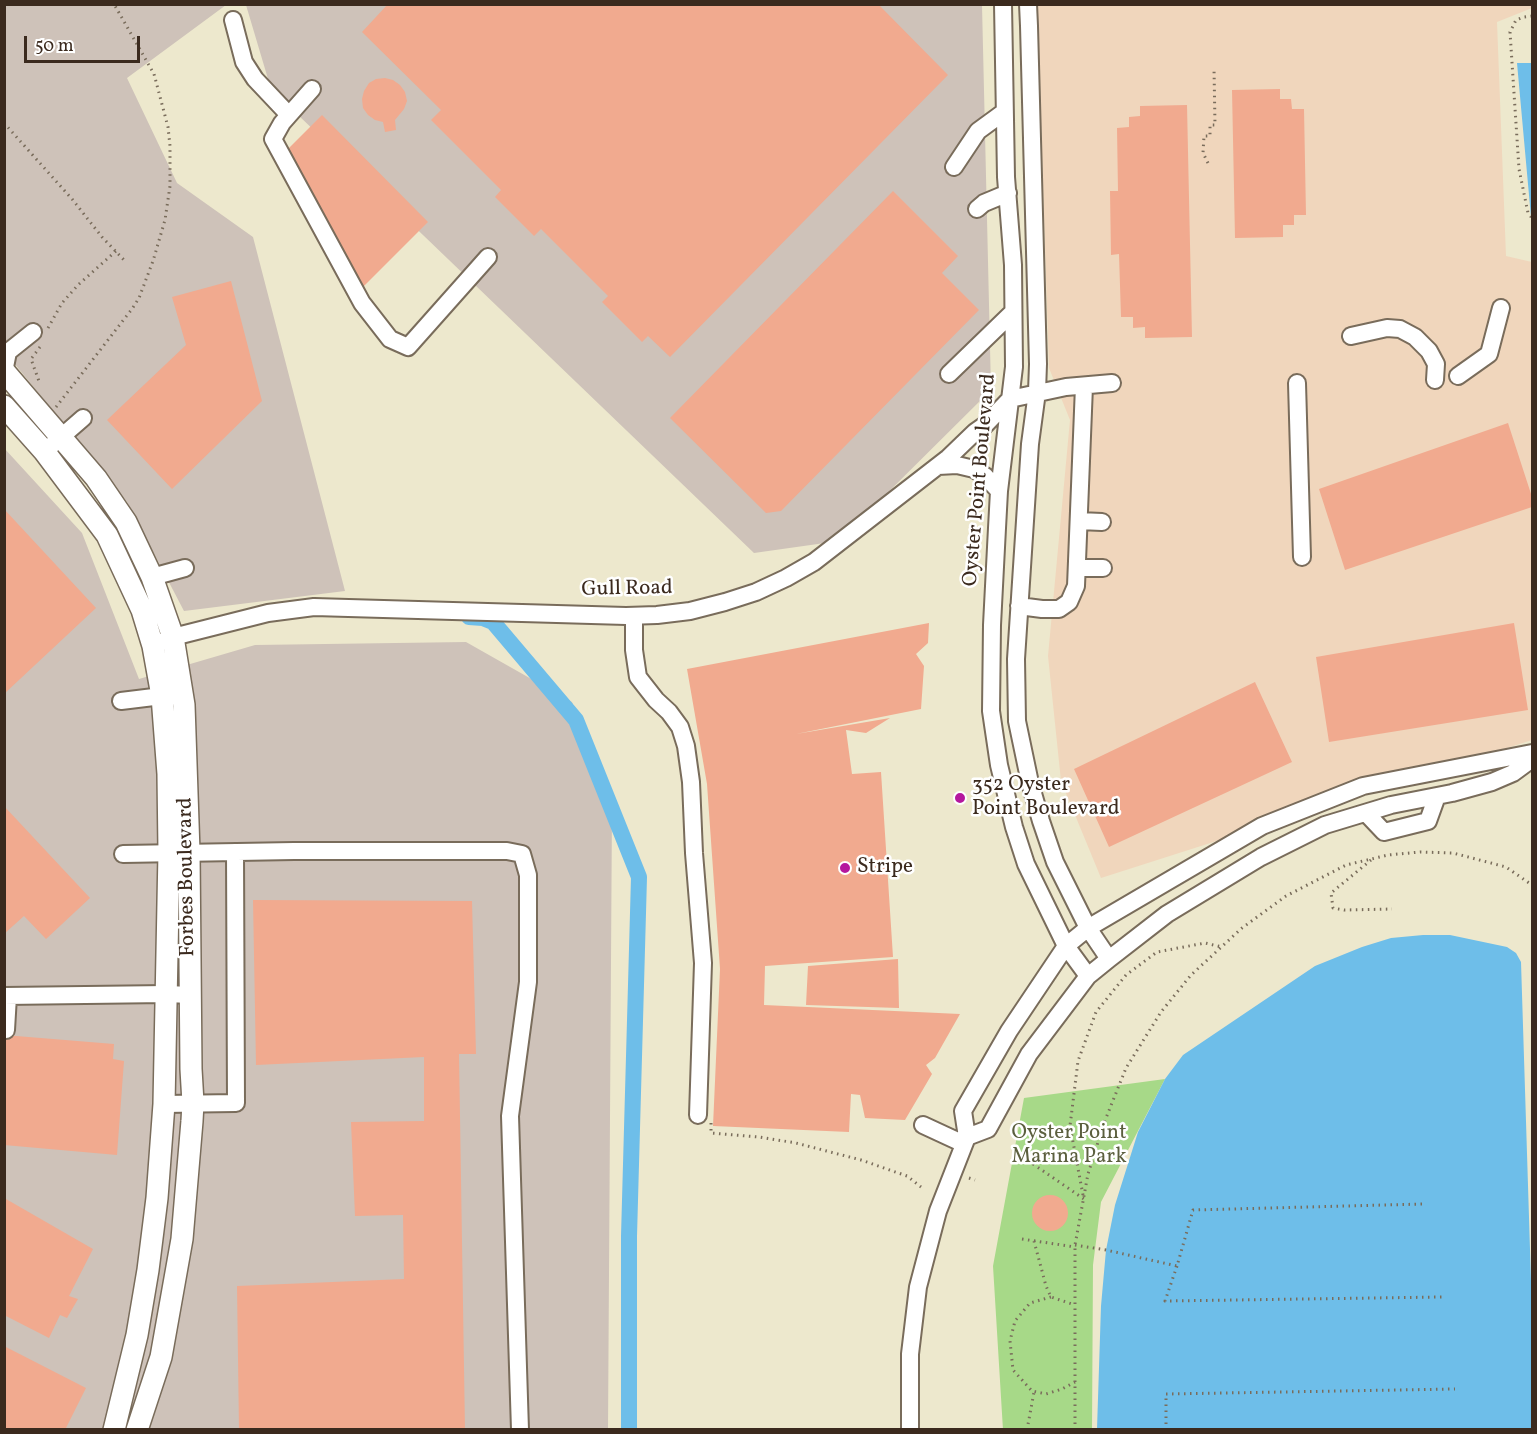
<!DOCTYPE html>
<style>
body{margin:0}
#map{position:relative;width:1537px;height:1434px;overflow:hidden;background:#ede8cd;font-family:Vollkorn,serif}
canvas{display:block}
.frame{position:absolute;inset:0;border:6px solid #3b2a1e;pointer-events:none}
.scale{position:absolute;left:24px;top:36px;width:116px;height:27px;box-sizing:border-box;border:3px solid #3b2a1e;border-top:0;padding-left:8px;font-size:18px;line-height:21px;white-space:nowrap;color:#3b2a1e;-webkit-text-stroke:4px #fff;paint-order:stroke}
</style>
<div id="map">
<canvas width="1537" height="1434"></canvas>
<div class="frame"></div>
<div class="scale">50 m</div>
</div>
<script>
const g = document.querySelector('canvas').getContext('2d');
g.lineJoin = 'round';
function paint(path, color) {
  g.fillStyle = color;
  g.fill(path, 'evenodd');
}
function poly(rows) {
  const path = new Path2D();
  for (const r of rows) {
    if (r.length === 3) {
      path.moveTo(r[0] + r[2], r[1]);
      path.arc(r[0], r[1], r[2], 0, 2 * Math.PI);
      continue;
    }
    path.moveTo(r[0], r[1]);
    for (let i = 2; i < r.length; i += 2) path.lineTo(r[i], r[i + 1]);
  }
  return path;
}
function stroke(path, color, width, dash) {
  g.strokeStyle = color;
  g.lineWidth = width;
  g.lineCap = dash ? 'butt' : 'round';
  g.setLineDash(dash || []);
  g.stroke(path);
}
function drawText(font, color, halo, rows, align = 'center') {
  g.font = font + ' Vollkorn,serif';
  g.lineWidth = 5;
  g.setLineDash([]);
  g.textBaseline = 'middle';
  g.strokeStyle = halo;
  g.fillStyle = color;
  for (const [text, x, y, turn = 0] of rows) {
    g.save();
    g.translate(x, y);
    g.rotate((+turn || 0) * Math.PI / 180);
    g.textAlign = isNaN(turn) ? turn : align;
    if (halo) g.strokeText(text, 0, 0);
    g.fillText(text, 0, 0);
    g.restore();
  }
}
paint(poly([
 [1037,5,1532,5,1532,8,1497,22,1506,256,1532,262,1532,740,1101,878,1061,781,1048,656,1070,420,1049,368]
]), '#f0d6bc');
paint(poly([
 [4,5,226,5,127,78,177,183,253,237,345,591,184,611,127,502,5,352],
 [246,5,982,5,991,390,839,541,754,553,271,89],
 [4,448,82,533,139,679,255,645,466,642,572,702,612,805,608,1429,5,1429]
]), '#cec2b9');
paint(poly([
 [1165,1079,1101,1202,1093,1265,1092,1429,1003,1430,993,1266,1024,1098]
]), '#a7d988');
paint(poly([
 [1517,63,1532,63,1532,228],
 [1423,935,1450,935,1507,947,1516,953,1521,962,1532,1313,1532,1429,1097,1429,1101,1306,1106,1250,1115,1205,1138,1132,1165,1079,1183,1055,1315,966,1362,947,1391,938]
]), '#6ebee9');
stroke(poly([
 [469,617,483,618,493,622,576,720,639,877,629,1236,629,1430]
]), '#6ebee9', 16);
paint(poly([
 [388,4,878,4,948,75,670,357,648,336,642,342,602,302,608,296,541,229,534,236,495,197,501,190,431,120,441,110,362,32],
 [385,78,393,80,400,85,405,92,407,101,404,109,395,120,396,130,385,132,383,122,375,120,368,115,363,108,362,99,364,91,369,83,376,79],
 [1280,89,1280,99,1291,99,1292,109,1304,109,1306,215,1294,215,1294,225,1283,225,1283,237,1235,238,1232,90],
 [1187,105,1192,337,1145,338,1145,327,1133,328,1133,317,1121,317,1119,254,1111,255,1110,191,1118,191,1117,128,1129,127,1129,117,1140,116,1140,106],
 [322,115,428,222,361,289,285,152],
 [893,191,958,256,942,273,979,310,781,511,766,513,670,418],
 [231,281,262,401,172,489,107,420,186,345,172,297],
 [1508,423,1532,497,1532,507,1345,570,1319,489],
 [4,509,96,608,4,694],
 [929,623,928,643,916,654,924,666,921,709,796,734,890,718,866,733,846,730,852,774,881,772,893,957,765,966,764,1005,960,1014,935,1058,926,1065,932,1074,905,1120,865,1118,860,1095,851,1094,849,1132,713,1126,720,969,707,784,687,669],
 [1514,623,1528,710,1329,742,1316,657],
 [1255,682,1292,762,1109,847,1074,769],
 [4,806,90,898,46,939,24,916,4,934],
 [253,900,472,901,476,1054,459,1054,465,1430,239,1430,237,1286,404,1279,403,1215,355,1216,351,1122,424,1121,424,1057,256,1065],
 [898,959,899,1008,806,1005,808,966],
 [4,1035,114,1044,113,1059,124,1061,117,1155,4,1145],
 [1050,1213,18],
 [6,1199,93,1249,69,1296,78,1299,67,1318,60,1315,49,1338,4,1315],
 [4,1346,86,1388,65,1430,4,1430]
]), '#f1aa8f');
const minor = poly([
 [1003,4,1006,177,1013,265,1014,367,999,491,997,528,992,625,991,711,999,765,1014,827,1026,864,1066,946,1088,976],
 [1028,4,1029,26,1038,364,1037,392,1030,444,1016,659,1017,721,1030,783,1041,821,1055,862,1088,928,1109,959],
 [233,20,244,62,255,79,289,115],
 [312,89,282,123,273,139,362,303,390,339,408,347,488,257],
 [954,167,978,131,1004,112],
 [977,209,984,203,1008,193],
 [1351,336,1387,328,1400,329,1415,337,1429,351,1436,364,1435,380],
 [4,372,8,352,33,332],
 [949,374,1013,312],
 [1458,376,1489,354,1501,308],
 [1297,383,1302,557],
 [52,445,83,418],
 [938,466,957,465,974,469,985,476,999,491],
 [1079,521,1102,522],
 [1077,568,1103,568],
 [152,577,185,568],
 [1019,606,1042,609,1059,609,1069,602,1076,586,1084,386],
 [634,616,634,650,638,677,656,700,669,712,680,727,686,746,691,782,694,853,703,963,698,1115],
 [162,642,173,637,268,613,314,607,626,616,657,615,690,611,725,602,756,592,786,578,814,562,948,458,975,432,985,425,1010,399,1066,387,1112,383],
 [121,701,162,696],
 [1366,813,1384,832,1428,821,1437,796],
 [123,854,294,851,507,851,522,854,528,875,528,982,510,1116,520,1430],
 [4,996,167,994,190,995],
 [6,1030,8,996],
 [164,1104,236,1103,235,852],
 [923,1125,964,1144],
 [967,1137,988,1129,1029,1054,1088,976,1109,959,1167,914,1261,857,1325,825,1391,805,1452,793,1492,782,1513,773,1532,759],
 [910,1430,910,1354,918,1287,938,1211,967,1137,963,1111,1009,1031,1066,946,1088,928,1262,826,1363,786,1532,753]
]);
const major = poly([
 [4,371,96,478,126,522,152,577,173,637,184,705,189,852,191,1069,193,1103,192,1121,182,1239,161,1357,137,1430],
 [4,406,44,451,107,535,142,610,153,646,162,696,168,774,169,852,164,1104,157,1198,148,1270,137,1335,114,1430]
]);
stroke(minor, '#796c5b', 20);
stroke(major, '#796c5b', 24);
stroke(poly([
 [1532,16,1524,17,1516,20,1510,32,1519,169,1528,213,1532,218],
 [4,123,72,199,102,237,124,260],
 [1208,163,1203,153,1204,136,1210,136,1210,125,1215,125,1214,68],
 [48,328,62,303,78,285,116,251],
 [40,347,31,359,40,384],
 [56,407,132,309,139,298,153,261,165,220,170,186,170,146,168,127,154,74,114,4],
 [1371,860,1331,893,1333,908,1344,910,1392,909],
 [711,1123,711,1133,759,1137,796,1143,861,1160,907,1176,921,1187],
 [1033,1164,1084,1199],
 [969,1178,975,1180],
 [1083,1195,1070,1126,1078,1061,1096,1012,1126,975,1157,952,1205,943,1222,947],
 [1022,1239,1075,1247],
 [1034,1241,1046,1286,1051,1297,1075,1305],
 [1075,1245,1106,1250,1177,1266,1193,1210,1423,1204],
 [1177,1266,1165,1301,1442,1297],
 [1051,1297,1030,1303,1015,1321,1010,1341,1013,1370,1032,1391,1046,1394,1062,1389,1075,1382],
 [1027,1430,1034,1392],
 [1075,1430,1075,1245,1088,1174,1104,1123,1126,1068,1161,1012,1191,975,1242,928,1286,896,1346,865,1388,855,1420,852,1453,853,1506,867,1532,885],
 [1166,1430,1166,1394,1455,1389]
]), '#796c5b', 3, [1.5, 4.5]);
stroke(minor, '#fff', 16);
stroke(major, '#fff', 21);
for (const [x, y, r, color] of [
 [960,798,6,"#b5179e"],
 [845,868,6,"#b5179e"]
]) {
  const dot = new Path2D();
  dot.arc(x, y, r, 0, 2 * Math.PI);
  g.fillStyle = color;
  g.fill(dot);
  stroke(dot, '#fff', 2);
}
drawText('21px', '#3b2a1e', '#fff', [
 ["Oyster Point Boulevard",981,480,-85],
 ["Gull Road",627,590,-1],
 ["Forbes Boulevard",188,877,-91]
]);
drawText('21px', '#3b2a1e', '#fff', [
 ["352 Oyster",972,786],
 ["Point Boulevard",972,810],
 ["Stripe",857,868]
], 'left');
drawText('21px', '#5b5f3e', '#fff', [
 ["Oyster Point",1069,1134],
 ["Marina Park",1069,1158]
]);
</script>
